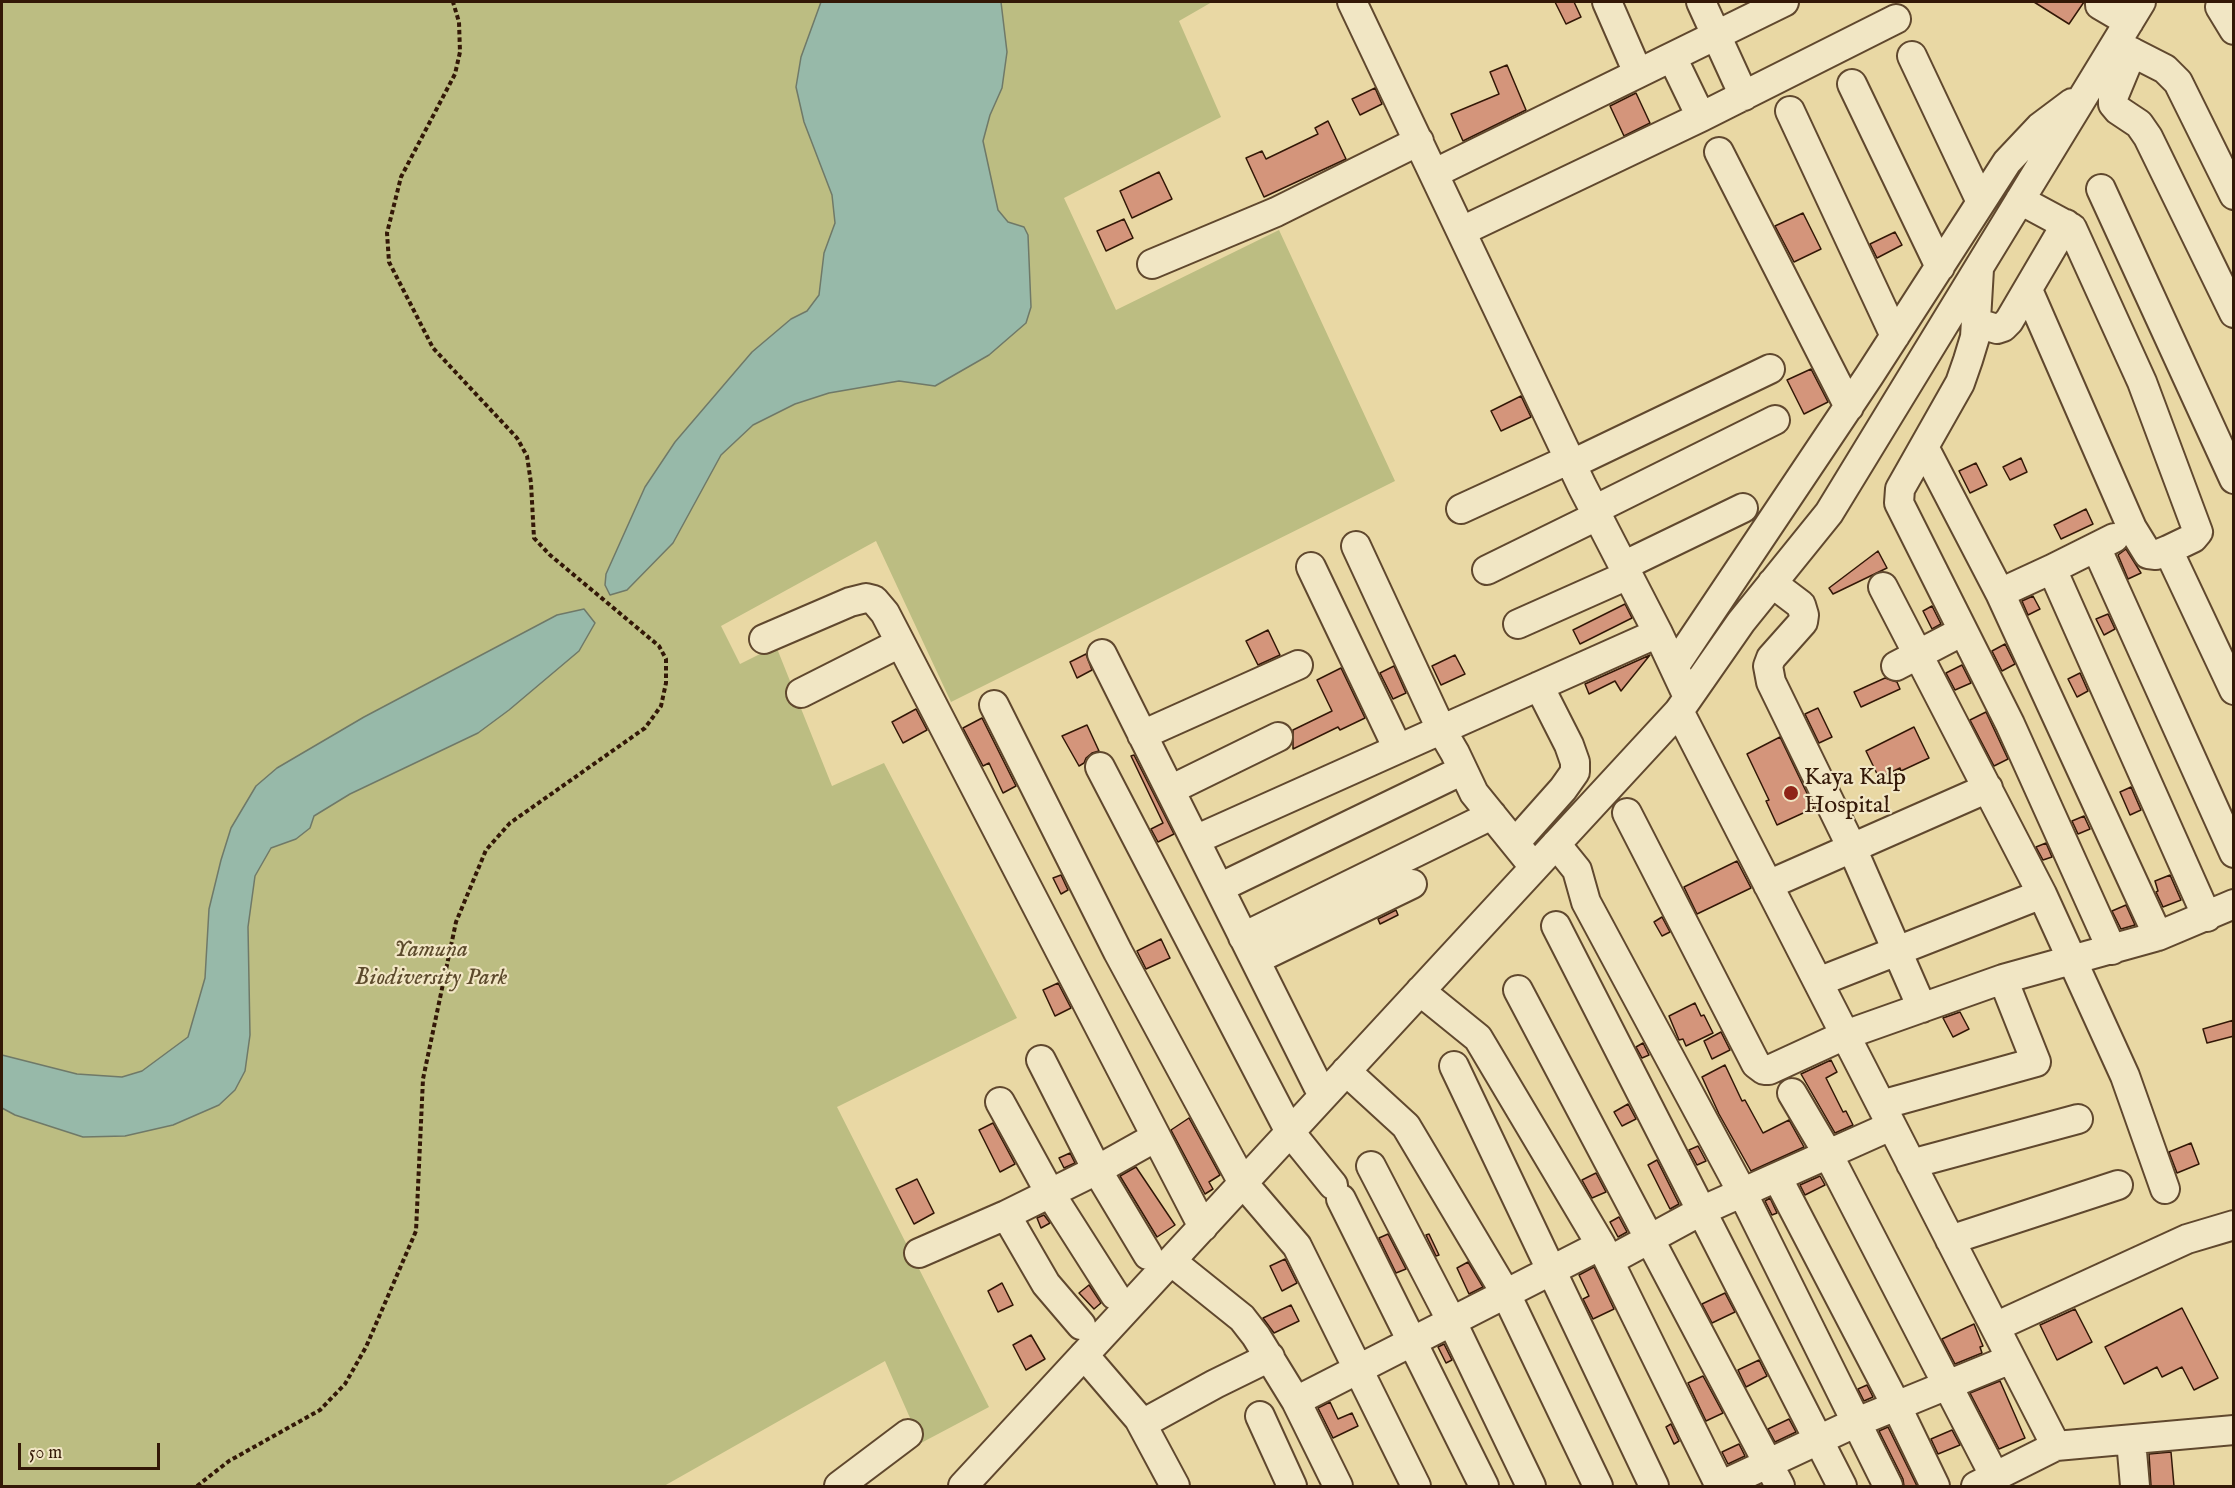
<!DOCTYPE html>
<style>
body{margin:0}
#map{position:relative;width:2235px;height:1488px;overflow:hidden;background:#e9d8a4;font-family:"IM FELL English",serif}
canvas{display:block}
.frame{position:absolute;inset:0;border:3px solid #331807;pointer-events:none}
.scale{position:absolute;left:18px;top:1443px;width:142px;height:27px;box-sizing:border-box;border:3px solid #331807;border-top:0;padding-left:8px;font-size:18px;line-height:21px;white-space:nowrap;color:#331807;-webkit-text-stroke:4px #f1e6c4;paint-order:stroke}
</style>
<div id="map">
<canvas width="2235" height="1488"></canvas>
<div class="frame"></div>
<div class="scale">50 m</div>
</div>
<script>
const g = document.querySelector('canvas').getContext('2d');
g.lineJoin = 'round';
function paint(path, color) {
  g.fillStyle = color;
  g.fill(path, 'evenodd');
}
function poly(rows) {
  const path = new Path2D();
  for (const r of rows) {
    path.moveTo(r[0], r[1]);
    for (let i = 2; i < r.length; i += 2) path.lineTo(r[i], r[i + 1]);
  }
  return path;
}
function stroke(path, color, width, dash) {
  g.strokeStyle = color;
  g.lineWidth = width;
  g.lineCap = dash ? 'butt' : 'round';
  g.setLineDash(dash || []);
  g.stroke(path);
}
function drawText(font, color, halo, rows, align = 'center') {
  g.font = font + ' "IM FELL English",serif';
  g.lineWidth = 4.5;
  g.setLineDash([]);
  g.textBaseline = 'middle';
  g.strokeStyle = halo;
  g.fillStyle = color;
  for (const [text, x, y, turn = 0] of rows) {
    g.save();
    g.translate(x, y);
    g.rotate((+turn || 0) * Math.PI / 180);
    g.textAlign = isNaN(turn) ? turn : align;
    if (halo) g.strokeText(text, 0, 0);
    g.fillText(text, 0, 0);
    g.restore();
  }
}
paint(poly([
 [2,2,1212,2,1179,21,1221,117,1064,198,1116,310,1279,230,1395,481,951,702,876,541,721,626,740,664,776,646,832,786,884,763,1017,1018,837,1107,989,1407,921,1443,885,1361,664,1486,2,1486]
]), '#bcbd82');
const water = poly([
 [821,2,1001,2,1007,52,1002,88,990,115,983,141,998,210,1008,222,1024,227,1028,235,1031,307,1026,323,989,355,935,386,899,381,829,393,795,404,753,425,721,455,673,543,627,590,610,595,605,585,606,574,645,487,675,442,752,352,791,319,807,311,819,295,824,253,835,223,832,195,804,122,796,87,801,57,821,2],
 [584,609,595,623,579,651,509,710,478,733,350,794,314,816,310,828,296,839,271,848,255,876,248,927,250,1035,245,1071,235,1090,219,1105,173,1125,125,1136,83,1137,15,1115,2,1108,2,1055,77,1074,122,1077,142,1071,188,1037,205,978,209,909,221,860,231,828,256,786,277,768,364,717,557,615,584,609]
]);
paint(water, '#97b9a9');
stroke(water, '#6f7968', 1.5);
const building = poly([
 [1555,2,1574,2,1581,17,1566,24,1555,2],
 [2034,2,2084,2,2069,24,2034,2],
 [1507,65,1526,110,1463,141,1451,114,1499,94,1490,72,1507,65],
 [1375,88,1382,104,1360,115,1352,99,1375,88],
 [1636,93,1650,123,1624,136,1610,106,1636,93],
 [1328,121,1346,159,1264,197,1246,158,1262,151,1266,159,1318,134,1315,128,1328,121],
 [1159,172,1172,199,1132,218,1120,191,1159,172],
 [1803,213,1821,249,1794,262,1775,226,1803,213],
 [1124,219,1133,238,1106,251,1097,231,1124,219],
 [1895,232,1902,245,1877,258,1870,244,1895,232],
 [1811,369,1828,402,1804,414,1787,380,1811,369],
 [1521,396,1531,417,1501,431,1491,411,1521,396],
 [2021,458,2027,472,2010,480,2003,467,2021,458],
 [1976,463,1987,485,1970,493,1959,471,1976,463],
 [2086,509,2093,524,2061,539,2054,525,2086,509],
 [2126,549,2141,573,2128,579,2118,555,2126,549],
 [1878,551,1887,568,1833,594,1829,588,1878,551],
 [2033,596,2040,609,2028,615,2022,601,2033,596],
 [1625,604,1632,618,1580,644,1573,630,1625,604],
 [1932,606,1941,624,1932,629,1923,611,1932,606],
 [2108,614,2115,629,2104,635,2096,619,2108,614],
 [1268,630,1280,655,1258,665,1246,641,1268,630],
 [2005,644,2015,664,2002,671,1992,651,2005,644],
 [1086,654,1092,670,1077,678,1070,662,1086,654],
 [1455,655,1465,674,1441,685,1432,666,1455,655],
 [1650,655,1621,691,1615,681,1589,694,1585,684,1650,655],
 [1962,665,1971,683,1955,690,1946,673,1962,665],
 [1394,666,1406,693,1393,699,1380,673,1394,666],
 [1341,668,1365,718,1340,730,1338,727,1293,749,1293,730,1332,711,1317,680,1341,668],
 [2080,673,2088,691,2077,697,2068,679,2080,673],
 [1885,678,1897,682,1900,689,1861,707,1854,692,1885,678],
 [1818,708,1832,737,1819,743,1805,714,1818,708],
 [916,709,927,730,903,743,892,722,916,709],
 [1986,712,2008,759,1994,766,1970,720,1986,712],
 [982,718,1016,786,1003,793,989,763,983,766,963,728,982,718],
 [1087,725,1099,751,1092,753,1086,758,1084,763,1079,766,1062,736,1087,725],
 [1914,727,1929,758,1901,771,1900,768,1879,778,1866,751,1914,727],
 [1780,737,1814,808,1777,825,1766,801,1769,800,1747,754,1780,737],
 [1134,755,1174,834,1158,842,1151,829,1163,823,1131,756,1134,755],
 [2131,787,2141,810,2130,815,2120,792,2131,787],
 [2084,816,2090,829,2078,834,2072,821,2084,816],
 [2046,843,2052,857,2043,860,2036,847,2046,843],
 [1737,861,1751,888,1697,914,1684,887,1737,861],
 [1061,875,1068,890,1061,894,1053,878,1061,875],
 [2170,875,2181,900,2163,907,2156,892,2158,891,2155,881,2170,875],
 [2126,905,2135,925,2121,929,2112,911,2126,905],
 [1396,910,1398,915,1380,924,1378,919,1396,910],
 [1662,917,1670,932,1662,936,1654,922,1662,917],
 [1161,939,1170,958,1146,969,1137,951,1161,939],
 [1058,983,1071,1008,1055,1016,1043,990,1058,983],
 [1695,1003,1701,1016,1704,1015,1713,1033,1686,1046,1683,1039,1679,1040,1669,1016,1695,1003],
 [1960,1012,1969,1029,1953,1037,1943,1018,1960,1012],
 [2234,1020,2234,1036,2207,1043,2203,1029,2234,1020],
 [1721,1032,1730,1050,1712,1059,1704,1041,1721,1032],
 [1643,1043,1649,1055,1642,1058,1636,1047,1643,1043],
 [1831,1060,1837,1072,1826,1078,1843,1112,1846,1111,1853,1125,1835,1133,1801,1074,1831,1060],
 [1725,1065,1742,1101,1745,1100,1763,1133,1789,1120,1804,1147,1751,1171,1719,1114,1702,1077,1725,1065],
 [1628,1104,1636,1119,1622,1126,1614,1112,1628,1104],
 [1189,1118,1220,1175,1209,1182,1213,1189,1205,1194,1171,1130,1189,1118],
 [993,1123,1015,1164,1000,1172,979,1130,993,1123],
 [2191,1143,2199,1164,2177,1173,2169,1152,2191,1143],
 [1698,1146,1706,1161,1697,1165,1689,1150,1698,1146],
 [1070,1153,1075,1163,1064,1168,1059,1158,1070,1153],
 [1657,1160,1679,1204,1670,1209,1648,1165,1657,1160],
 [1136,1167,1175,1225,1157,1237,1120,1176,1136,1167],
 [1596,1173,1606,1192,1592,1198,1582,1180,1596,1173],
 [1820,1176,1825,1185,1805,1195,1800,1185,1820,1176],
 [917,1179,934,1213,914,1224,896,1189,917,1179],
 [1770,1198,1777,1213,1772,1215,1765,1201,1770,1198],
 [1044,1215,1050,1223,1041,1228,1037,1218,1044,1215],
 [1619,1217,1627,1232,1618,1237,1610,1222,1619,1217],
 [1388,1234,1406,1269,1396,1273,1379,1238,1388,1234],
 [1429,1234,1439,1255,1436,1256,1426,1235,1429,1234],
 [1285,1259,1297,1283,1282,1291,1270,1266,1285,1259],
 [1468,1262,1483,1287,1469,1294,1457,1268,1468,1262],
 [1594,1267,1614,1309,1593,1319,1583,1299,1589,1296,1579,1275,1594,1267],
 [1002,1283,1013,1305,998,1312,988,1291,1002,1283],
 [1089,1285,1101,1303,1094,1309,1079,1293,1089,1285],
 [1725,1293,1735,1312,1712,1323,1702,1304,1725,1293],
 [1291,1305,1299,1321,1274,1333,1263,1318,1291,1305],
 [2182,1308,2218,1378,2194,1390,2182,1367,2162,1377,2157,1367,2124,1384,2105,1347,2182,1308],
 [2075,1309,2092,1342,2057,1360,2040,1325,2075,1309],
 [1974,1324,1983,1346,1980,1347,1982,1353,1955,1364,1942,1339,1974,1324],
 [1031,1335,1045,1359,1026,1370,1013,1345,1031,1335],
 [1444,1344,1452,1360,1446,1363,1438,1347,1444,1344],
 [1759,1360,1767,1376,1746,1387,1738,1370,1759,1360],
 [1703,1376,1723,1413,1706,1421,1688,1383,1703,1376],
 [2000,1381,2025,1438,1999,1449,1970,1393,2000,1381],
 [1867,1385,1873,1397,1864,1401,1858,1389,1867,1385],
 [1330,1402,1338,1419,1352,1413,1358,1426,1333,1438,1318,1408,1330,1402],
 [1789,1419,1796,1432,1775,1442,1768,1429,1789,1419],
 [1671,1424,1679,1441,1674,1444,1666,1427,1671,1424],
 [1888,1427,1917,1486,1904,1486,1903,1479,1879,1431,1888,1427],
 [1952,1430,1960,1445,1938,1454,1931,1439,1952,1430],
 [1739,1444,1745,1456,1728,1464,1722,1452,1739,1444],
 [2171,1452,2174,1486,2151,1486,2149,1454,2171,1452]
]);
paint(building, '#d4957b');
stroke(building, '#331807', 1.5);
const minor = poly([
 [1352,2,1582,486,1658,633,1688,697],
 [1607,2,1638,73],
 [1701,2,1744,96],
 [2100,2,2100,5,2129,22],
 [2220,7,2234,30],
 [2116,44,2165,69,2178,82,2234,195],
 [2132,52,2113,98,2113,104,2118,110,2139,124,2148,137,2234,313],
 [1912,56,1981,202],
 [1672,57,1701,117],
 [1852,84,1940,267],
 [1790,111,1895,336],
 [1719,152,1849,407],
 [1435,173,1784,2],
 [2101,189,2234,479],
 [2020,200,2072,228,2142,382,2198,532,2193,538,2168,550],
 [1462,231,1701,117,1896,19],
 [1152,264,1276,212,1419,141],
 [1979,269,1975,337,1968,360,1960,383,1900,489,1899,503,2010,724,2112,950],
 [2028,290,2132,528,2148,554,2156,555,2168,550,2234,690],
 [1977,323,1997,329,2003,327,2009,321,2066,224],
 [1924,447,2000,593,2158,936],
 [1572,464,1770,369],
 [1461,509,1570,459],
 [1594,510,1775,420],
 [1356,546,1441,729,1455,753,1474,793,1534,867],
 [2096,547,2234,853],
 [1623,566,1743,508],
 [1311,567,1398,749,1658,633],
 [2052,569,2114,538],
 [1487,570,1597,516],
 [1772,583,1801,605,1804,615,1803,622,1771,658,1768,666,1771,682,1852,848,1922,1008],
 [1883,587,2042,894,2125,1076,2165,1189],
 [2000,593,2052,569,2207,917],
 [1518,624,1628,575],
 [764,639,850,602,866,598,874,600,885,613,1203,1227],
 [1102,654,1323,1096],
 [1896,666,1963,631],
 [1674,667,1869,376,2007,162,2040,127,2072,103],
 [801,693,900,643],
 [994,705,1118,952,1243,1183,1297,1246,1416,1486],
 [1679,711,2056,1446],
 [1142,735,1298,665],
 [1100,767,1290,1132,1333,1185],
 [1170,790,1278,737],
 [1627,813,1756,1064,1764,1070,1769,1070,1845,1035,2003,979,2158,936,2234,904],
 [1195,840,1398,749],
 [1515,843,1563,789,1575,772,1575,762,1569,745,1539,686],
 [1556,844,1577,870,1586,902,1742,1192,1888,1486],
 [1768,885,1988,788],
 [1219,888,1463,770],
 [1556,926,1842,1486],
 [1243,937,1492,815],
 [1255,960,1412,884],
 [1818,982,2042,894],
 [1518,990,1780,1486],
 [1420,991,1478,1038,1601,1245,1720,1486],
 [1041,1060,1097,1170,1148,1255],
 [1454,1066,1654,1486],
 [1346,1071,1406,1126,1506,1294,1598,1486],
 [1792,1093,1828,1154,1995,1477],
 [1000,1102,1050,1193,1115,1295],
 [1881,1105,2036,1062,2003,979],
 [1911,1164,2078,1119],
 [1371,1166,1452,1322,1531,1486],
 [1777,1177,1896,1405,1935,1486],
 [1341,1199,1484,1486],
 [1006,1215,1046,1284,1081,1325],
 [1950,1240,2118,1185],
 [919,1253,1006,1215,1097,1170,1156,1137],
 [1171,1261,1242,1318,1256,1336,1296,1401,1338,1486],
 [1609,1261,1701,1211,1891,1126],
 [1995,1327,2187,1239,2234,1225],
 [1084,1355,1139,1419,1175,1486],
 [1296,1401,1601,1245],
 [1260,1416,1292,1486],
 [1142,1424,1215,1384,1270,1357],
 [2131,1440,2135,1486],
 [839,1486,908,1434],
 [963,1486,1679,711,1741,622,1829,513,2141,2],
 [1720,1486,1857,1422,2011,1359],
 [1976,1486,2056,1446,2234,1430]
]);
stroke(minor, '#60482e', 32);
stroke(poly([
 [197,1486,229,1461,320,1410,345,1384,366,1347,416,1231,423,1079,456,922,486,850,510,823,645,728,661,706,666,683,666,659,659,646,550,555,534,538,531,483,527,456,517,438,433,348,389,262,387,233,401,177,455,74,460,52,459,22,453,2]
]), '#331807', 4, [4.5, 3]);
stroke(minor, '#f1e6c4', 28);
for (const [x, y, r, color] of [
 [1791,793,8,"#8f2418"]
]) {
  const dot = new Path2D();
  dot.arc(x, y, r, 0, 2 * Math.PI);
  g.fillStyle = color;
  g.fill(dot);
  stroke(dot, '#f1e6c4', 2);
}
drawText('24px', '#331807', '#f1e6c4', [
 ["Kaya Kalp",1804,779],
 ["Hospital",1804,807]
], 'left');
drawText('italic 24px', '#5c4a2c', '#f1e6c4', [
 ["Yamuna",431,951],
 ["Biodiversity Park",431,979]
]);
</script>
